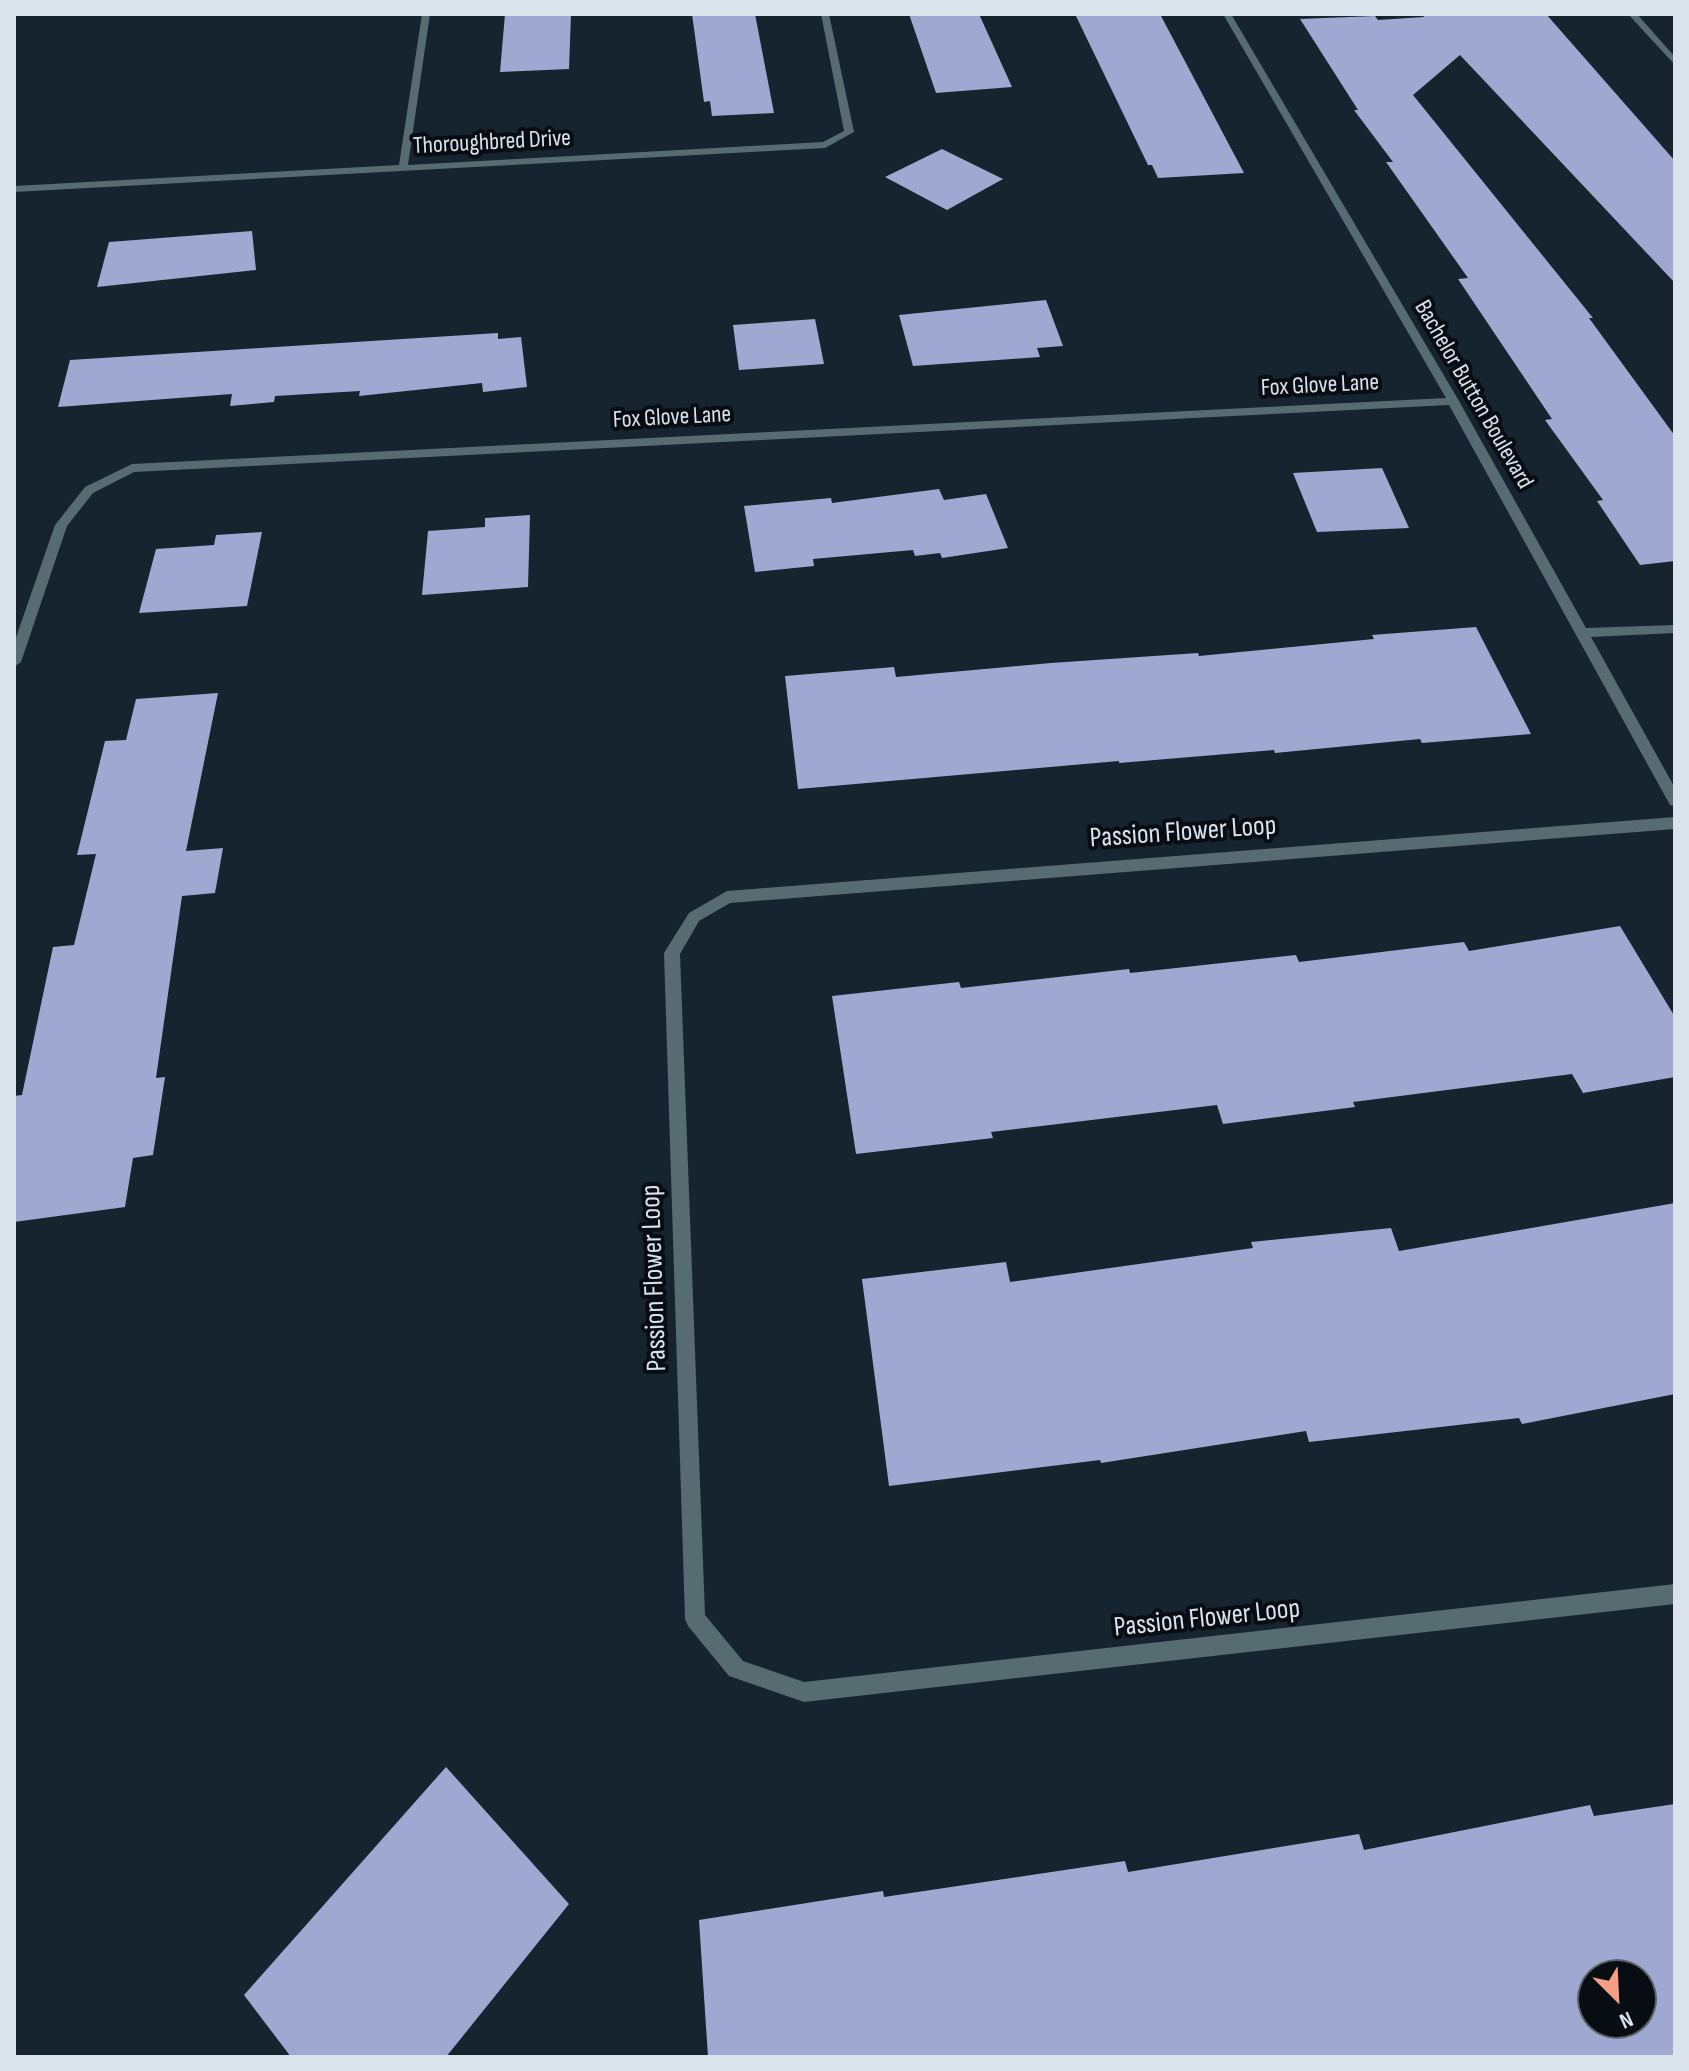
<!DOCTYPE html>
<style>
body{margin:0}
#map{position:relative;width:1689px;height:2071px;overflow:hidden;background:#162430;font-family:"Sofia Sans Condensed",sans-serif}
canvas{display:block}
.frame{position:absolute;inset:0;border:16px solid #dae3eb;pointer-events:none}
.north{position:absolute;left:1577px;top:1959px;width:80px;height:80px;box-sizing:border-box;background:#070d12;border:2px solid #5b6369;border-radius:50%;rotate:156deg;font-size:22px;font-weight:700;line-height:32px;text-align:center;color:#dae3eb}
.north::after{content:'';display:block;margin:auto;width:28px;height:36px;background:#f49e86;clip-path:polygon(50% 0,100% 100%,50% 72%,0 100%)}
</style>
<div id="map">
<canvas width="1689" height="2071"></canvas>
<div class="frame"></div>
<div class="north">N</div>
</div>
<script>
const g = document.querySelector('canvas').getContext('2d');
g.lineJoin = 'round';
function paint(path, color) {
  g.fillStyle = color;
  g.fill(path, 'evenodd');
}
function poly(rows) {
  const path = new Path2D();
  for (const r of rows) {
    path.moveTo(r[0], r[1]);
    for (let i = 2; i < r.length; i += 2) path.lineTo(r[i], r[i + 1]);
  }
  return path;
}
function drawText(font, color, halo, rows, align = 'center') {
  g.font = font + ' "Sofia Sans Condensed",sans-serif';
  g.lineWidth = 8;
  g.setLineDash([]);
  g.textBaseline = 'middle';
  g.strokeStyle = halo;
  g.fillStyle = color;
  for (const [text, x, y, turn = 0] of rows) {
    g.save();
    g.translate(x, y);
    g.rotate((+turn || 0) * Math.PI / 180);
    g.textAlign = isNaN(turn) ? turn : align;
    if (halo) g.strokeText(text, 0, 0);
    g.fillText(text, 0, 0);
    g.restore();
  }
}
paint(poly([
 [505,14,571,14,569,69,500,72],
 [692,14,755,14,774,113,712,116,710,101,704,102],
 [909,14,979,14,1012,87,936,93],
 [1075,14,1160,14,1244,173,1158,178,1152,165,1148,165],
 [1422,14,1546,14,1675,161,1675,283,1460,55,1413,95,1593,318,1589,318,1675,436,1675,561,1640,565,1597,501,1603,500,1545,420,1552,419,1458,279,1468,278,1386,162,1393,162,1354,110,1358,110,1300,19,1375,16,1378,20,1424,17],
 [942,149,1003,179,947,210,885,177],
 [252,231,256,270,97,287,109,242],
 [1046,300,1063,346,1037,348,1040,357,913,366,899,315],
 [815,319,824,364,739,370,733,325],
 [498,333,498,339,521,337,527,387,483,392,482,383,359,396,360,391,275,396,274,402,230,406,232,394,58,407,70,360],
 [1382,468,1409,528,1317,532,1293,473],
 [939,489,944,500,986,494,1008,548,942,558,940,553,915,556,913,550,813,559,814,566,755,572,744,506,831,498,832,503],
 [530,515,528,587,422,595,428,531,485,527,485,518],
 [262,532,247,606,139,613,156,549,214,545,216,535],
 [1476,627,1531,734,1422,743,1420,739,1275,753,1274,750,1119,763,1119,761,798,789,785,676,894,667,896,677,1051,663,1198,653,1199,656,1374,639,1372,635],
 [218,693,186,851,223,848,215,893,182,896,156,1078,165,1077,153,1155,133,1158,125,1207,14,1222,14,1096,22,1095,53,947,74,945,96,854,77,855,105,741,126,740,136,699],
 [1620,926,1675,1017,1675,1077,1583,1093,1572,1074,1353,1102,1355,1107,1223,1124,1217,1105,991,1132,993,1138,856,1154,832,996,959,982,961,988,1129,969,1130,973,1296,955,1299,962,1464,942,1469,951],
 [1675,1203,1675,1394,1522,1424,1519,1418,1309,1442,1306,1431,1101,1463,1100,1460,889,1486,862,1279,1006,1262,1010,1282,1253,1248,1251,1242,1391,1228,1399,1251],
 [446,1767,569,1904,446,2057,291,2057,244,1995],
 [1675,1804,1675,2057,708,2057,699,1920,883,1891,884,1897,1125,1861,1128,1872,1359,1834,1364,1850,1590,1805,1594,1816],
 [1593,1975,1641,1975,1641,2023,1593,2023]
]), '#9fa8d0');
paint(poly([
 [422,14,430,14,408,165,823,142,844,131,821,14,829,14,854,132,825,148,14,192,14,186,399,165,422,14],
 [1223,14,1231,14,1459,401,1586,628,1675,625,1675,633,1591,637,1675,788,1675,806,1670,805,1449,405,134,472,93,493,67,526,21,662,14,667,14,643,55,525,85,487,132,464,1446,398,1223,14],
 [1628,14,1637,14,1675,57,1675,65,1628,14],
 [1675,817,1675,829,730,903,699,921,680,954,705,1615,743,1661,804,1682,1675,1584,1675,1604,804,1702,729,1676,688,1626,685,1619,664,953,689,913,727,891,1675,817]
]), '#566c70');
drawText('24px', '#dae3eb', '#070d12', [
 ["Thoroughbred Drive",492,143,-3],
 ["Fox Glove Lane",1320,386,-3],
 ["Bachelor Button Boulevard",1473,395,60],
 ["Fox Glove Lane",672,418,-3]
]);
drawText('28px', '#dae3eb', '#070d12', [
 ["Passion Flower Loop",1183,833,-4],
 ["Passion Flower Loop",655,1278,-92],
 ["Passion Flower Loop",1207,1619,-6]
]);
</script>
